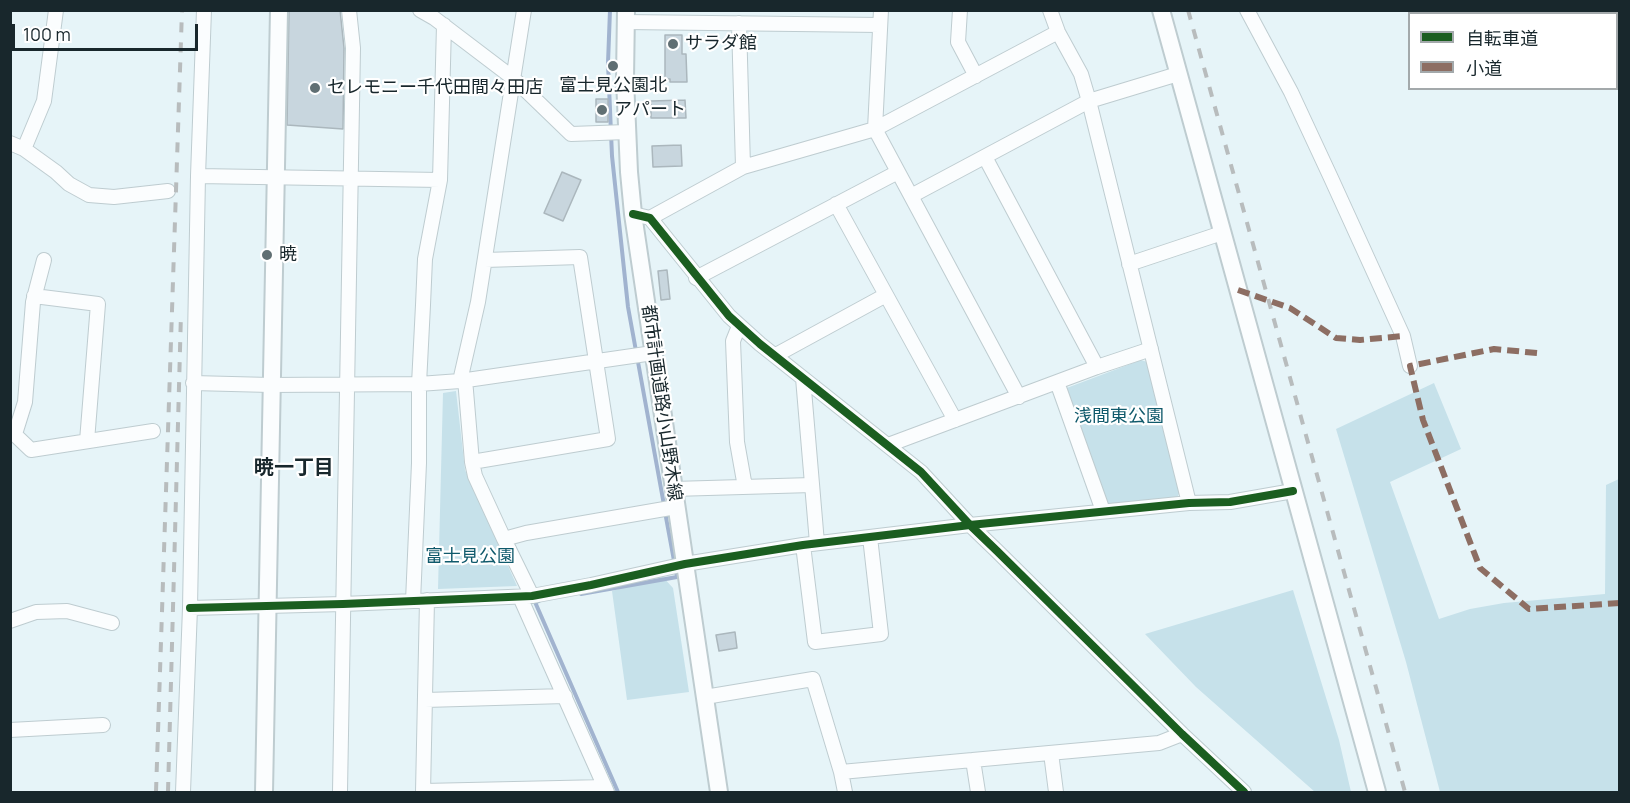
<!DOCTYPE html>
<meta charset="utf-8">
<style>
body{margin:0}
#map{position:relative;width:1630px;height:803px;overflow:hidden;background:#e6f4f8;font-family:Manrope,"Noto Sans JP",sans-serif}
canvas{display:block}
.frame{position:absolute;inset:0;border:12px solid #18272c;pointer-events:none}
.legend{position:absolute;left:1408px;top:12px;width:210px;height:78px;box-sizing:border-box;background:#fff;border:2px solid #a3a9ab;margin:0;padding:8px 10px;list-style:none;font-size:18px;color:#18272c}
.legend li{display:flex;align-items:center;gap:12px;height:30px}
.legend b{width:30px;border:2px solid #a3a9ab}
.scale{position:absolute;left:12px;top:24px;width:186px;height:27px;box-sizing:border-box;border:3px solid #18272c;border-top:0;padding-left:8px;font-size:18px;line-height:21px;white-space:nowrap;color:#18272c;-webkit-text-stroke:4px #fff;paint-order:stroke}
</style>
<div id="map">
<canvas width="1630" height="803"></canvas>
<div class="frame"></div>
<ul class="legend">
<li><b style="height:8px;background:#1b5e20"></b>自転車道</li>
<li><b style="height:8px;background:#8d6e63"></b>小道</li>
</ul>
<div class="scale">100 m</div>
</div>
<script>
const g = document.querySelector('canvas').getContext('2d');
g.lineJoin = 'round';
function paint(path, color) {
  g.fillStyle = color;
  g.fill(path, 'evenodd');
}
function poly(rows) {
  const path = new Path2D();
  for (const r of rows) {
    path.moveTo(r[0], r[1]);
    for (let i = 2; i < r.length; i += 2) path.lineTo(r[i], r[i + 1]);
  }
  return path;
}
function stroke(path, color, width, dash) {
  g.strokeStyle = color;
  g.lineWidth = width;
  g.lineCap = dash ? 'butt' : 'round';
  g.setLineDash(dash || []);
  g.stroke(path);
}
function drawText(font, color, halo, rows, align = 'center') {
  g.font = font + ' Manrope,"Noto Sans JP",sans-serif';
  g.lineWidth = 4.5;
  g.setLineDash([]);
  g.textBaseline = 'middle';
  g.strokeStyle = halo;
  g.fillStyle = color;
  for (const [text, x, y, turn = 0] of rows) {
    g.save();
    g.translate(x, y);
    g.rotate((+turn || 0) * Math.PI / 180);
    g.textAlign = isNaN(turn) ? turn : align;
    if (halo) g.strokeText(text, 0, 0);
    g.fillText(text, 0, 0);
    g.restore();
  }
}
paint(poly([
 [1141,360,1147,362,1181,489,1177,498,1108,504,1064,389],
 [1434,383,1461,449,1390,482,1439,619,1470,609,1504,603,1605,594,1606,485,1619,479,1619,792,1440,792,1406,662,1336,429],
 [456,391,465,470,517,586,438,589,443,393],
 [662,576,673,588,689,692,627,700,612,591],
 [1293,590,1339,740,1351,792,1315,792,1196,687,1145,634]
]), '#c6e1ea');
stroke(poly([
 [610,10,608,63,612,156,628,307,664,505],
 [581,594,677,577,665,512],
 [539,601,535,602,618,792]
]), '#a1b3cf', 4);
const building = poly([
 [289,10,340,10,344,48,343,129,287,125,289,10],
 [665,35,682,35,682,54,686,54,687,82,670,82,670,79,665,79,665,35],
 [596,99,608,99,608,122,596,122,596,99],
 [685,100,686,118,651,118,651,101,685,100],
 [681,145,682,166,653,167,652,146,681,145],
 [562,172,581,180,563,221,544,213,562,172],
 [667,270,670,299,661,300,658,271,667,270],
 [735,632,737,648,719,651,716,635,735,632]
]);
paint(building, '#c8d6de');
stroke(building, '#abb7bd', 1.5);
const minor = poly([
 [420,10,434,18,513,78,571,134,627,132],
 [881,10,875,129,1019,397],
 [960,10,958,42,976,76],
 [1050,10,1058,32,1081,74,1089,101,1189,503],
 [1247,10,1291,92,1331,178,1403,336,1410,366],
 [1588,10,1590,14],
 [625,22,880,25],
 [739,23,743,167],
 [1616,70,1620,77],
 [10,143,24,149,56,172,69,184,89,195,114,197,168,191],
 [24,149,44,101,56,10],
 [985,157,1097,367],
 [198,176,440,180],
 [911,196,1089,101,1178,74],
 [836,204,955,420],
 [633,214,650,218,729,316,760,344,921,472,970,525,997,551,1182,734,1244,792],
 [650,218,743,167,875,129,1058,32],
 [1129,264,1222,233],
 [696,278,898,172],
 [34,296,98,304,87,441],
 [739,326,733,341,737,442,745,487],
 [776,355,886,295],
 [803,378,817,543],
 [465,379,472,462,475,476,504,539,532,596],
 [460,381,478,302,524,10],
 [1057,382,1103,511],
 [193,383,270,385,419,384,460,381,653,353],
 [10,430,31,450,153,431],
 [15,434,25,402,33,302,44,260],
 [888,445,1097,367,1151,349],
 [472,462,608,439,580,257,485,260],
 [673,489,812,485],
 [504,539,526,533,676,507],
 [803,545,815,642,881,634,870,537],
 [520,597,607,792],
 [413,601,419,463,419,384,423,305,425,259,440,180,444,25],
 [190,608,343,604,532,596,591,585,685,564,803,545,970,525,1189,503,1230,502,1293,491],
 [10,621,36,612,67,611,112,623],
 [705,697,813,679,841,772,845,792],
 [425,700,565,696],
 [10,730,103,725],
 [1051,753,1056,792],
 [973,760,978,792],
 [841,772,1159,743,1182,734],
 [423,791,605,787],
 [183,792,190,608,198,176,204,10],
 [340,792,353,48,349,10],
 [423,792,427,600]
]);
const tertiary = poly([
 [626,10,625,79,629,172,633,214,719,792],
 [1161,10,1377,792],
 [264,792,279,10]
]);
stroke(minor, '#beccd0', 16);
stroke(tertiary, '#beccd0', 20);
stroke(minor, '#fbfdfe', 14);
stroke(tertiary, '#fbfdfe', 16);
stroke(poly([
 [1188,10,1405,792],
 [156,792,182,10],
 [168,792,181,313]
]), '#b8bcbd', 4, [10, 10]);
stroke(poly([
 [1238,290,1290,308,1336,338,1360,340,1403,336],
 [1537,353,1494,349,1410,366,1423,420,1480,568,1529,609,1620,603]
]), '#8d6e63', 6, [12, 6]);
stroke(poly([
 [633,214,650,218,729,316,760,344,921,472,970,525,997,551,1182,734,1244,792],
 [190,608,343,604,532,596,591,585,685,564,803,545,970,525,1189,503,1230,502,1293,491]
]), '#1b5e20', 8);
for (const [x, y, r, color] of [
 [673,44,6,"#606f73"],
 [613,66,6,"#606f73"],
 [315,88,6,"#606f73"],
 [602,110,6,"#606f73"],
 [267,255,6,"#606f73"]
]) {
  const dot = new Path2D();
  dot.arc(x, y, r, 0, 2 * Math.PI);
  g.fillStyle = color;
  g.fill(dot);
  stroke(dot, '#fff', 2);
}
drawText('18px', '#18272c', '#fff', [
 ["サラダ館",685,44],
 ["富士見公園北",613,86,"center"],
 ["セレモニー千代田間々田店",327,88],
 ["アパート",614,110],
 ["暁",279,255]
], 'left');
drawText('18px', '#18272c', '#fff', [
 ["都市計画道路小山野木線",661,403,82]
]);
drawText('18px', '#105a6c', '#fff', [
 ["浅間東公園",1119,417],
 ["富士見公園",470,557]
]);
drawText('bold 20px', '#18272c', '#fff', [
 ["暁一丁目",294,468]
]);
</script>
